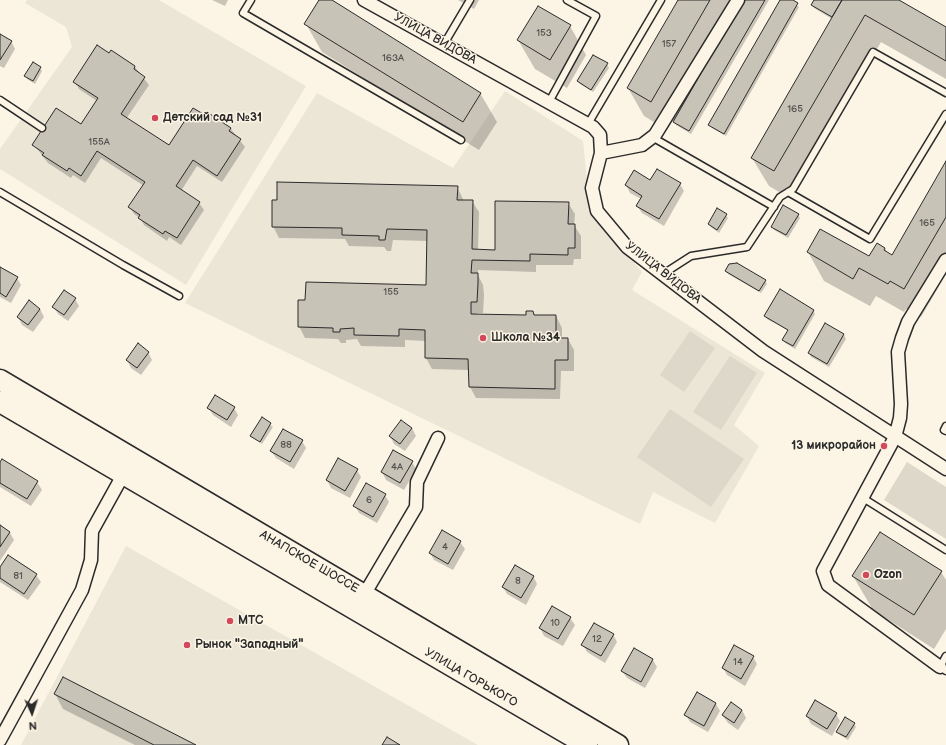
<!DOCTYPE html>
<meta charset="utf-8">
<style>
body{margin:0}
#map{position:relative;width:946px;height:745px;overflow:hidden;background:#fcf5e5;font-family:"Balsamiq Sans",sans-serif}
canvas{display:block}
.north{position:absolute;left:12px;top:693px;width:40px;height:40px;-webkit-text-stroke:3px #fcf5e5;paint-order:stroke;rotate:177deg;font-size:11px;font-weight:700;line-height:16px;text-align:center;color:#2b2b2b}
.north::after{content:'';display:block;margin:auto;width:14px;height:18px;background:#2b2b2b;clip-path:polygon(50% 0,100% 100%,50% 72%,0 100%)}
</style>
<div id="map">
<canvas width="946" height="745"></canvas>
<div class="north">N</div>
</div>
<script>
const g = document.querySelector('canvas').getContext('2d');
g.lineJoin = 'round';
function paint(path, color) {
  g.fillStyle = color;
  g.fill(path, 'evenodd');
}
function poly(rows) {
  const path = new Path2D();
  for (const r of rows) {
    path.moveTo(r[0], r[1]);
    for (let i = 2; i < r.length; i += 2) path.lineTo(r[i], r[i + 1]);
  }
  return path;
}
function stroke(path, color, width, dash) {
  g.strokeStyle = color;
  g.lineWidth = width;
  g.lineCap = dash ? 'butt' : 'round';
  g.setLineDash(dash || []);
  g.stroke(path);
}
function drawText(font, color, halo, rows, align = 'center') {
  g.font = font + ' "Balsamiq Sans",sans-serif';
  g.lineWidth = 3;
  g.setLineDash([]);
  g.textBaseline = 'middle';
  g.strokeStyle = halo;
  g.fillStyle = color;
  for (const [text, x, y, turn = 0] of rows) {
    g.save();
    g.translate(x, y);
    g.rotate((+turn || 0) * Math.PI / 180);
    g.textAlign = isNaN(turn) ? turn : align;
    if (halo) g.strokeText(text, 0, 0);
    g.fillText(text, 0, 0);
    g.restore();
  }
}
paint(poly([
 [27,0,159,0,306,86,186,285,0,169,0,149,72,47,66,27,25,3],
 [505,91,583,141,590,210,642,272,632,290,765,373,734,425,759,446,715,523,653,492,640,524,185,303,317,93,453,168],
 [126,546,478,745,21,745]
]), '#ece6d7');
paint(poly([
 [690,331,715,348,684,392,660,375],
 [730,356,757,373,721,430,693,412],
 [670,409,744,459,711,507,637,457],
 [907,462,946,487,946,539,884,500]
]), '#ded8ca');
paint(poly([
 [212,0,228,0,225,6],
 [321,0,330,0,480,93,497,122,479,150,322,52,306,24],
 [458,0,479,0,474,9],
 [679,0,769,0,691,134,676,125,673,120,667,130,644,116,628,88],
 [781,0,791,0,799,7,726,136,712,128,710,125],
 [815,0,897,0,946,28,946,79,881,42,791,199,769,186,752,158,832,19,814,8,812,5],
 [570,26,586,55,567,88,535,69,518,40],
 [0,35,11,41,15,49,4,68,0,66],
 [109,54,135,67,149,85,126,119,169,147,207,114,231,129,245,147,222,182,197,166,181,191,199,203,204,210,181,245,169,237,167,241,144,225,140,218,134,214,130,207,144,186,101,158,85,183,73,175,71,178,48,163,34,145,81,125,97,101,79,89,75,82],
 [607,64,609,68,593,92,580,84,578,81],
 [40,68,42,71,35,84,27,79,26,76],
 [946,163,946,274,921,317,906,309,904,312,876,296,870,306,824,281,808,252,869,258,885,248,888,254,892,256],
 [651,181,680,184,684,191,664,226,642,213,637,206,641,199,630,193,626,185],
 [457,187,464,201,472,201,479,212,478,250,495,251,568,203,575,214,574,225,581,236,581,259,574,259,573,265,536,265,536,272,478,270,478,275,483,285,484,295,483,313,477,313,477,315,526,316,533,312,535,316,556,316,562,328,562,339,568,339,574,350,574,371,561,371,560,399,476,398,470,387,469,370,432,369,426,358,426,341,405,340,405,347,361,346,357,339,346,340,346,343,341,343,338,339,305,338,299,326,427,286,428,241,393,240,391,251,387,251,384,247,349,246,345,239,279,238,273,226],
 [798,214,800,218,788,238,774,230,772,226],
 [726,215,728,218,719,233,711,227,709,224],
 [0,268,17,278,21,285,11,303,0,297],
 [726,271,765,280,767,284,761,293,728,274],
 [75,299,79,306,68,321,58,314,54,307],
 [40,309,44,317,33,332,22,325,18,317],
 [813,310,815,314,795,349,785,343,784,340,789,331,767,319,765,316],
 [825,325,844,335,846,339,829,367,811,357,809,353],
 [148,352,152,360,141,375,131,368,127,360],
 [209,408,234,408,238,415,231,427,213,415],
 [262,418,273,427,262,444,251,436],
 [412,428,416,436,405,451,394,444,390,436],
 [302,441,306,448,294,469,276,458,271,451],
 [2,460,37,482,42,490,31,506,0,487,0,464],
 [412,462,416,469,404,490,386,480,382,472],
 [357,470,361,477,350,498,331,488,327,480],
 [385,495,389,502,377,523,359,513,355,506],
 [0,528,10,533,14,540,0,561],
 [460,542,465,549,453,570,434,560,430,553],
 [0,568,36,575,41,582,28,600,0,582],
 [941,572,946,580,946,629,934,649,873,610,853,576],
 [533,576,537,584,526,605,507,594,503,587],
 [570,618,575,625,563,646,544,636,540,628],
 [613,634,617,642,605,663,587,652,583,645],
 [753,657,757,664,745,686,727,675,723,668],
 [653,660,657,667,645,688,627,678,622,671],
 [55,694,194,745,135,745,63,709],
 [697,694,716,704,720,711,708,732,690,722,686,715],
 [731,703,742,710,746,718,738,730,728,723,723,716],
 [836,714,840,721,832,736,811,724,807,716],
 [854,724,856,727,848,740,840,735,838,732]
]), '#0003');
const building = poly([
 [319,0,332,0,481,93,463,122,304,24,319,0],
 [678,0,710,0,651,102,627,88,678,0],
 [743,0,765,0,689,131,673,122,743,0],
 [780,0,793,0,798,3,724,134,708,125,780,0],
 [814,0,842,0,832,17,811,5,814,0],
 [842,0,899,0,946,27,946,61,865,15,774,171,751,158,842,0],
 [538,6,571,25,550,60,517,40,538,6],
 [0,34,12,41,0,60,0,34],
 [97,45,109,53,111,50,135,66,134,69,145,77,121,114,169,145,193,108,205,115,207,112,231,128,229,131,241,139,217,176,193,160,176,186,200,202,177,238,165,231,163,234,138,218,140,215,128,207,145,182,97,151,81,176,69,168,67,171,42,155,44,153,32,145,56,108,81,124,98,98,73,82,97,45],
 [593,55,608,63,591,90,577,81,593,55],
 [33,62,41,67,33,81,24,76,33,62],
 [946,161,946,217,904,289,890,281,888,284,859,268,853,279,807,252,820,229,869,256,877,243,885,248,884,250,892,255,946,161],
 [657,169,681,183,659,219,636,206,642,196,625,185,634,170,650,180,657,169],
 [277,182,458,186,457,200,473,200,472,249,495,250,495,201,569,202,568,224,575,224,575,248,568,248,568,255,530,254,530,261,472,260,471,273,478,273,478,283,477,302,471,302,471,314,526,315,526,311,533,311,534,315,556,315,556,338,568,338,568,360,555,360,555,389,469,387,468,359,425,358,425,330,399,329,399,336,354,335,354,328,340,329,340,332,333,332,333,328,298,327,298,300,305,300,306,282,426,285,427,230,387,229,385,240,379,240,379,236,342,235,342,228,272,227,272,200,277,200,277,182],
 [783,205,799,214,786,235,771,227,783,205],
 [717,208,727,214,717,230,708,224,717,208],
 [737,263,766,280,759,291,725,271,729,264,737,263],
 [0,267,18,277,6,297,0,293,0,267],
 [780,289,814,310,793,346,782,340,788,330,764,316,780,289],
 [64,290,76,298,64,315,52,307,64,290],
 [29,300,40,309,28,325,17,317,29,300],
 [825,323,844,334,827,364,808,353,825,323],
 [138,343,149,352,137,368,126,360,138,343],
 [215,395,235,407,227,420,207,408,215,395],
 [262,417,271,423,260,442,250,436,262,417],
 [401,420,412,428,400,444,389,436,401,420],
 [283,429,303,440,290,462,270,451,283,429],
 [393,450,413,461,400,483,381,472,393,450],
 [338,458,358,469,345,491,326,480,338,458],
 [2,459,38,481,27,499,0,483,0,462,2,459],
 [366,483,386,494,373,517,353,506,366,483],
 [0,525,10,532,0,547,0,525],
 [442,530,461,541,448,564,429,553,442,530],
 [880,532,942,571,914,615,852,576,880,532],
 [8,555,37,574,24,594,0,578,0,567,8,555],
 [515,565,534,576,521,598,502,587,515,565],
 [552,606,571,617,558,639,539,628,552,606],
 [594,623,614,634,601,656,581,645,594,623],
 [734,645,754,656,741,679,722,668,734,645],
 [634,648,653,659,641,682,621,671,634,648],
 [63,677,196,745,154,745,54,694,63,677],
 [697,692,716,703,704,726,684,715,697,692],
 [815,700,837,713,827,729,806,716,815,700],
 [731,702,742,710,734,723,722,715,731,702],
 [845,717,855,723,846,737,836,732,845,717],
 [387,737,400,745,382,745,387,737]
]);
paint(building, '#c8c3b7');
stroke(building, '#2b2b2b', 1);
const service = poly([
 [251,0,243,13,461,140],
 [444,44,470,0],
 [0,100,42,128],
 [549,102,596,16,567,0],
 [588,124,661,0],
 [652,137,774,207],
 [0,192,123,265,179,296],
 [788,192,870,239,946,114],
 [663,274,691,256,747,247,780,197,793,189,873,52,946,93],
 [946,426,944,430,946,431],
 [863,498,946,550],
 [946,656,940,667,946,671]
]);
const minor = poly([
 [364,0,593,127,600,135,601,153,592,188,597,211,627,247,763,351,946,469],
 [601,153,642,145,655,135,738,0],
 [361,600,416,507,417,482,438,438],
 [940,667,828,585,823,571,895,437,900,418,901,404,898,352,902,338,908,322,946,260],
 [0,740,82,590,91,560,92,531,123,475]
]);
const trunk = poly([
 [0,380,618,745],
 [0,402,587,745]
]);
stroke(service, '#2b2b2b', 9);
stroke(minor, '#2b2b2b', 15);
stroke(trunk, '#2b2b2b', 23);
stroke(service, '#fcf5e5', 6);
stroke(minor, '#fcf5e5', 12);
stroke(trunk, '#fcf5e5', 20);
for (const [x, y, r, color] of [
 [155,118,4,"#d1495b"],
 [483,338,4,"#d1495b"],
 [884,446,4,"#d1495b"],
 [866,575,4,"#d1495b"],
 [230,621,4,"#d1495b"],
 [187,645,4,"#d1495b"]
]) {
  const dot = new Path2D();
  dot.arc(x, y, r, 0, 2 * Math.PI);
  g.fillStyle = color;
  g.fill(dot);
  stroke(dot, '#fcf5e5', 1.5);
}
drawText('10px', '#52514e', null, [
 ["153",544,33],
 ["157",669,44],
 ["163А",393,58],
 ["165",795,109],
 ["155А",99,142],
 ["165",927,223],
 ["155",391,292],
 ["88",286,445],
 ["4А",397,467],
 ["6",369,500],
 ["4",445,547],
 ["81",18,576],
 ["8",518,581],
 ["10",555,623],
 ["12",597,639],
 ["14",738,662]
]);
drawText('12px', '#2b2b2b', '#fcf5e5', [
 ["УЛИЦА ВИДОВА",435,39,29],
 ["УЛИЦА ВИДОВА",663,273,38],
 ["АНАПСКОЕ ШОССЕ",309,562,30],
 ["УЛИЦА ГОРЬКОГО",471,678,30]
]);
drawText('bold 12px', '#2b2b2b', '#fcf5e5', [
 ["Детский сад №31",163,118],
 ["Школа №34",491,338],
 ["13 микрорайон",876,446,"right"],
 ["Ozon",874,575],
 ["МТС",238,621],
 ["Рынок \"Западный\"",195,645]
], 'left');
</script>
